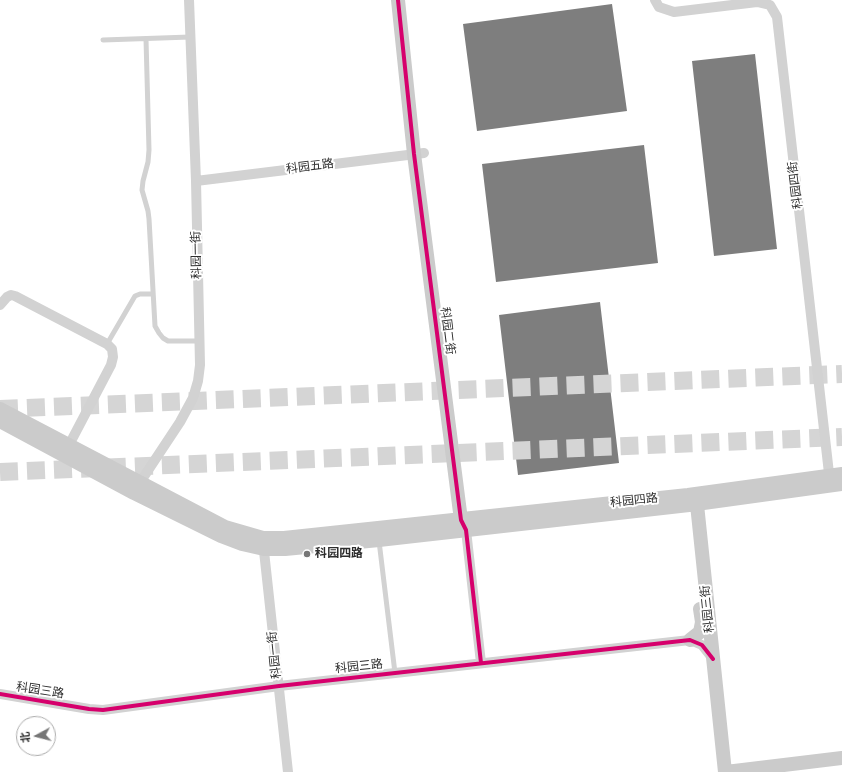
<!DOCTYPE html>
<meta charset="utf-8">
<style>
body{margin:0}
#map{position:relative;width:842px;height:772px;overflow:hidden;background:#fff;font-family:Poppins,"Noto Sans SC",sans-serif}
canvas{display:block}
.north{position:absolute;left:16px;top:716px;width:40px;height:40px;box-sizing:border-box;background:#fff;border:1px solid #ababab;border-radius:50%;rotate:263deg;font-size:11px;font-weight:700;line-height:16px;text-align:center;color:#2d2d2d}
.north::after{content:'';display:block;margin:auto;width:14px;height:18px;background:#767676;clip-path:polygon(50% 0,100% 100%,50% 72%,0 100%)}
</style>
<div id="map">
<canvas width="842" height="772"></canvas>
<div class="north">北</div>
</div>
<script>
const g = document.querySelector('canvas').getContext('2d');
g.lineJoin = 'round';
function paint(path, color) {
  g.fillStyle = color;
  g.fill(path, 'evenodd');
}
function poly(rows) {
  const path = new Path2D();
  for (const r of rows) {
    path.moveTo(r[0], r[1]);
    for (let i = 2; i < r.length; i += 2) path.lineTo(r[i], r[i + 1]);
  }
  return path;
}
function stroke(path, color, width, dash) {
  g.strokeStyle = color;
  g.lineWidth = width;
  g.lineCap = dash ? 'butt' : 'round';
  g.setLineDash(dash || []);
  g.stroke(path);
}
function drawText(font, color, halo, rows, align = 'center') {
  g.font = font + ' Poppins,"Noto Sans SC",sans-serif';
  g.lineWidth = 4;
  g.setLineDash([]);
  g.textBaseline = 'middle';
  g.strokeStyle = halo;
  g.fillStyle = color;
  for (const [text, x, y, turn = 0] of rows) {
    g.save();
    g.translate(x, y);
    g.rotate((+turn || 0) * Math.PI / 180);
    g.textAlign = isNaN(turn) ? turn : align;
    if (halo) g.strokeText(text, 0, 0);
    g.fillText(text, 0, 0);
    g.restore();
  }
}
paint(poly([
 [612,4,627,111,477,131,463,24],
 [755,54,777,249,714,256,692,61],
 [644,145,658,263,496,282,482,164],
 [600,302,619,463,518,475,499,315]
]), '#7e7e7e');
stroke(poly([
 [0,409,842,374],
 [0,472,842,437]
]), '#d5d5d5', 18, [18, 9]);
stroke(poly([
 [146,39,149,150,148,162,143,181,142,190,148,211,149,219,155,326,159,333,163,338,168,341,199,341],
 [103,40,190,37],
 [107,344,135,296,140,294,153,294],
 [379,541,395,673]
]), '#d2d2d2', 5);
stroke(poly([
 [655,0,659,7,674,12,757,2,770,5,777,17,830,482],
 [196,181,424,153],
 [0,305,7,297,11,295,15,296,107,344,112,349,113,357,111,365,69,445],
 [137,487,180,422,193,398,198,381,200,365,196,181,189,0],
 [466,530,481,663],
 [263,542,288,772],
 [0,694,89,709,103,710,279,686,690,640,702,645,713,659]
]), '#d2d2d2', 10);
stroke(poly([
 [398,0,414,154,461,520,465,528],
 [0,409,225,527,263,538,284,538,688,495,842,474],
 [0,421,134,493,221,536,242,544,264,549,285,549,379,540,689,505,842,484],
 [696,495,725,772],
 [690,640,700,632,702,622,700,609],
 [726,772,842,758]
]), '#cbcbcb', 14);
stroke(poly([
 [398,0,414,154,461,520,466,530,481,663],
 [0,694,89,709,103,710,279,686,690,640,702,645,713,659]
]), '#d6006c', 4);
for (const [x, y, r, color] of [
 [307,554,4,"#767676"]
]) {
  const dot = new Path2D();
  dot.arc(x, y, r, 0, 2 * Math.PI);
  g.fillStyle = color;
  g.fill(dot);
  stroke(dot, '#fff', 1.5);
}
drawText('12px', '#2d2d2d', '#fff', [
 ["科园五路",310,167,-7],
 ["科园四街",796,185,-97],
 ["科园一街",197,255,-91],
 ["科园二街",447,331,83],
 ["科园四路",634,501,-6],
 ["科园三街",708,609,-96],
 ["科园一街",275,655,-96],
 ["科园三路",359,667,-6],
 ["科园三路",40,691,9]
]);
drawText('bold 12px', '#2d2d2d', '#fff', [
 ["科园四路",315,554]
], 'left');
</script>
